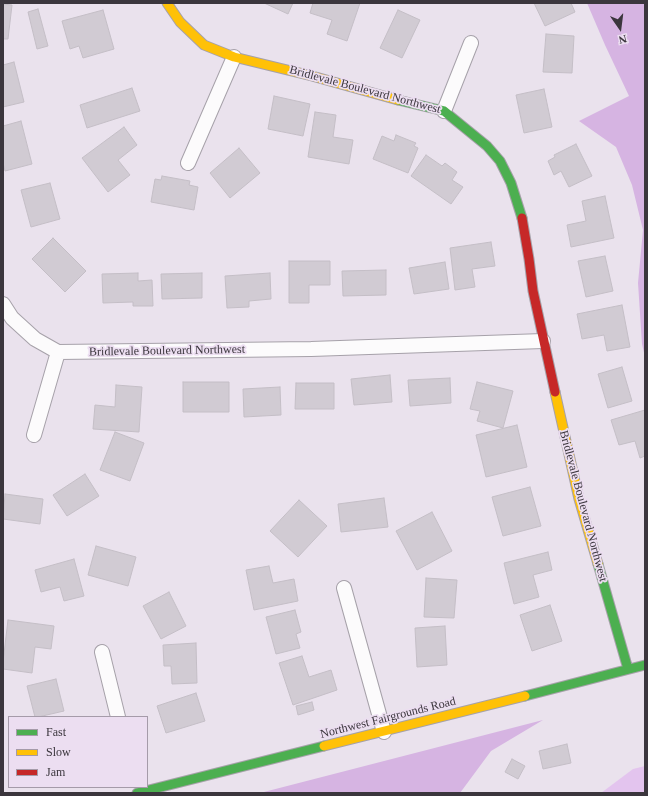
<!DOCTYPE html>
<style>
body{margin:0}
#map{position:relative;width:648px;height:796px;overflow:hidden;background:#eae2ed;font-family:"Times New Roman",serif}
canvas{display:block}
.frame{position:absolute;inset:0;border:4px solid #3b363d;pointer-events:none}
.legend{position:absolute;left:8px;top:716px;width:140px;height:72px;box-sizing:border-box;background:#ecdef1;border:1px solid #a59ba9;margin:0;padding:5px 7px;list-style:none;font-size:12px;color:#3b363d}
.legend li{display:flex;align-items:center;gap:8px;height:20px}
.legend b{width:20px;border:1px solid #a59ba9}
.north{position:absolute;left:600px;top:8px;width:40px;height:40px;-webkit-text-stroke:3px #ecdef1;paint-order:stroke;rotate:166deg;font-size:11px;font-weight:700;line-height:16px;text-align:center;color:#3b363d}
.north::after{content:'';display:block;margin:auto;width:14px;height:18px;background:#3b363d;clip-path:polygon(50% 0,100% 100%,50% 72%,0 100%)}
</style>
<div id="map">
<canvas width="648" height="796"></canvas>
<div class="frame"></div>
<ul class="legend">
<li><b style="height:5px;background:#4caf50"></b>Fast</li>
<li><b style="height:5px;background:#ffc107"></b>Slow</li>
<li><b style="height:5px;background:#c62828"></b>Jam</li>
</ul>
<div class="north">N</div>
</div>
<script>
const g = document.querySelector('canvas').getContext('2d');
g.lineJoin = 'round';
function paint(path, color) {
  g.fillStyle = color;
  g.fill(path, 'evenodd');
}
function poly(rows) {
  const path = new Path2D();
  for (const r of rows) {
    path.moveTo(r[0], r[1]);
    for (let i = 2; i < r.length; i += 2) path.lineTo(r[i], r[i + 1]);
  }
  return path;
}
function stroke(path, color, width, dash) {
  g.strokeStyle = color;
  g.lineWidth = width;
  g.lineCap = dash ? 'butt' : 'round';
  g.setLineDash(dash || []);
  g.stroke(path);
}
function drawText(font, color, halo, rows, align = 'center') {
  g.font = font + ' "Times New Roman",serif';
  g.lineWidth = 3.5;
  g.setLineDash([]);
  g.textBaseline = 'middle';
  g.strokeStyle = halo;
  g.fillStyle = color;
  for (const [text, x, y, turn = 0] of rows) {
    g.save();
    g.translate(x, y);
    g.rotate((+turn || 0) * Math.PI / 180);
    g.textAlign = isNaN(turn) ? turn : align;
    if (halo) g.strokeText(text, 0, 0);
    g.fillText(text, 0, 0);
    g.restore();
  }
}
paint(poly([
 [645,766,645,793,601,793,633,769]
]), '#e3c4ee');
paint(poly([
 [587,3,645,3,645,357,642,344,638,283,643,230,632,185,616,147,579,121,629,96,605,45],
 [543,720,491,751,460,793,260,793]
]), '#d6b4e2');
const building = poly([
 [264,3,293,3,288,14,264,3],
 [313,3,360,3,347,41,327,34,332,20,310,13,313,3],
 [534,3,571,3,575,12,545,26,534,3],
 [3,4,12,5,8,39,3,39,3,4],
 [38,9,48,46,37,49,28,12,38,9],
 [103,10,114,49,83,58,79,46,70,49,62,21,103,10],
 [398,10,420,20,402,58,380,48,398,10],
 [546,34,574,36,572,73,543,72,546,34],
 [14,62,24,102,3,107,3,65,14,62],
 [132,88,140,111,87,128,80,105,132,88],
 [544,89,552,127,524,133,516,95,544,89],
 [274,96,310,104,303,136,268,129,274,96],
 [315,112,336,115,333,137,353,140,349,164,308,157,315,112],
 [21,121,32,164,5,171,3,163,3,126,21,121],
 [124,127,137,145,118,160,130,175,108,192,82,158,124,127],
 [396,135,416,143,414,146,418,148,408,173,373,159,382,136,394,141,396,135],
 [576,144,592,176,569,187,561,171,554,175,548,161,555,157,554,155,576,144],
 [239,148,260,173,230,198,210,173,239,148],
 [426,155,442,166,445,163,457,172,452,180,463,187,451,204,411,176,426,155],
 [162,176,190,181,189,185,198,187,194,210,151,202,155,179,161,180,162,176],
 [50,183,60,219,31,227,21,190,50,183],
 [605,196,614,238,571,247,567,225,586,221,582,201,605,196],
 [53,238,86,271,65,292,32,259,53,238],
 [491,242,495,266,472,269,475,287,455,290,450,248,491,242],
 [605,256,613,291,586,297,578,261,605,256],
 [289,261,330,261,330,285,309,285,309,303,289,303,289,261],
 [445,262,449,289,414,294,409,268,445,262],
 [386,270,386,295,343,296,342,271,386,270],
 [138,273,138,281,152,280,153,306,133,306,133,302,103,303,102,274,138,273],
 [202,273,202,298,162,299,161,274,202,273],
 [270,273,271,299,249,301,249,307,227,308,225,276,270,273],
 [622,305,630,347,607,351,604,335,582,339,577,314,622,305],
 [622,367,632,401,608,408,598,374,622,367],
 [390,375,392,402,354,405,351,379,390,375],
 [450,378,451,403,410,406,408,380,450,378],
 [183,382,229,382,229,412,183,412,183,382],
 [477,382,513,391,503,428,477,421,480,411,470,409,477,382],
 [296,383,334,383,334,409,295,409,296,383],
 [116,385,142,387,139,432,93,429,95,405,115,407,116,385],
 [280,387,281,415,244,417,243,389,280,387],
 [645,410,645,456,640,458,635,441,619,445,611,420,645,410],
 [517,425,527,467,486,477,476,435,517,425],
 [115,432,144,443,130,481,100,470,115,432],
 [85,474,99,496,67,516,53,495,85,474],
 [530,487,541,526,503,536,492,497,530,487],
 [5,494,43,499,40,524,3,519,5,494],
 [384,498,388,527,341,532,338,504,384,498],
 [299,500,327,526,298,557,270,531,299,500],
 [432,512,452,551,417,570,396,531,432,512],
 [96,546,136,557,128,586,88,575,96,546],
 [548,552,552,570,533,575,539,597,514,604,504,563,548,552],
 [74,559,84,596,64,601,60,587,41,592,35,570,74,559],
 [269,566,273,583,294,579,298,601,254,610,246,570,269,566],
 [426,578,457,580,454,618,424,617,426,578],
 [169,592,186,626,161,639,143,606,169,592],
 [550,605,562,641,532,651,520,615,550,605],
 [295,610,301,632,296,634,300,648,276,654,266,617,295,610],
 [8,620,54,626,51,649,35,647,32,673,3,669,3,662,8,620],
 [445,626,447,665,417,667,415,628,445,626],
 [196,643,197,683,172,684,171,666,164,666,163,645,196,643],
 [302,656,309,677,331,670,337,690,293,705,279,663,302,656],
 [56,679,64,711,38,717,35,717,27,686,56,679],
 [196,693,205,721,166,733,157,706,196,693],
 [312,702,314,710,298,715,296,706,312,702],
 [567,744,571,763,543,769,539,751,567,744],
 [512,759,525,766,518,779,505,772,512,759]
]);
paint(building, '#d1cbd3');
stroke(building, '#c4bec6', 1);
const street = poly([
 [444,111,471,43],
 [188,163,234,57],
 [3,304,12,318,35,339,58,352,311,349,543,341],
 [34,435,58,352],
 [344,588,384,732],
 [102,652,118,717]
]);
const fast = poly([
 [398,100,444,111,487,146,500,161,511,183,522,218],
 [598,564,628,669],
 [525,696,645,665],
 [137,793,324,746]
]);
const slow = poly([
 [167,3,180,22,204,45,234,57,312,76,398,100],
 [555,392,579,499,598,564],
 [324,746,525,696]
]);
const jam = poly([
 [522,218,529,259,533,291,555,392]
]);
stroke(street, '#a6a1a9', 16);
stroke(fast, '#a6a1a9', 11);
stroke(slow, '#a6a1a9', 11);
stroke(jam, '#a6a1a9', 11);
stroke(street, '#fcfbfc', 14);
stroke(fast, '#4caf50', 9);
stroke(slow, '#ffc107', 9);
stroke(jam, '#c62828', 9);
drawText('12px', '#3b363d', '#ecdef1', [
 ["Bridlevale Boulevard Northwest",365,90,15],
 ["Bridlevale Boulevard Northwest",167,351,-1],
 ["Bridlevale Boulevard Northwest",583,506,75],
 ["Northwest Fairgrounds Road",388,718,-14]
]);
</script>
